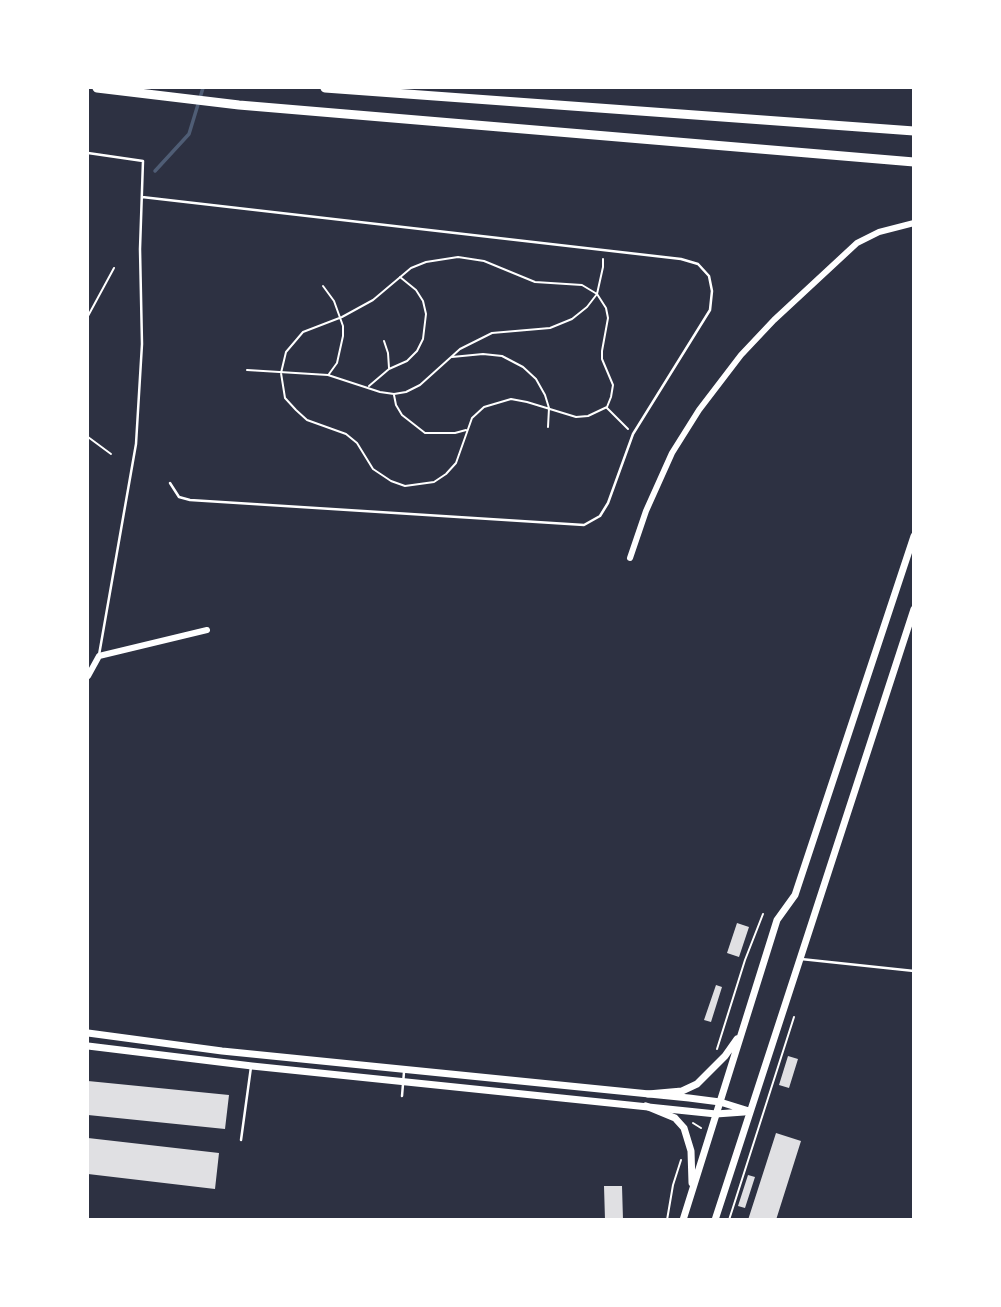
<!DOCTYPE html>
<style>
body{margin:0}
#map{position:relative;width:1001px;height:1307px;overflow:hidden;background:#2d3142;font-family:"Times New Roman",serif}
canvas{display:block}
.frame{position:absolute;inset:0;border:89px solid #fff;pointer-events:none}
</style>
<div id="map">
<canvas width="1001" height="1307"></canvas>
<div class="frame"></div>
</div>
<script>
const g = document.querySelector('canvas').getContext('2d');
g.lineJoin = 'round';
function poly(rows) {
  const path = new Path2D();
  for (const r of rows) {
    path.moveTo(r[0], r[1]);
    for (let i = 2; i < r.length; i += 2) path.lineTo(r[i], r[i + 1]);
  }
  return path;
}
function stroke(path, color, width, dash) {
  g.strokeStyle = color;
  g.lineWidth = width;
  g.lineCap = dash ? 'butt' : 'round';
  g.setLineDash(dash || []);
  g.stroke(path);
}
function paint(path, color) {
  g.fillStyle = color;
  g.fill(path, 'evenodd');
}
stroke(poly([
 [155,171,189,134,203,88]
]), '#4f5d75', 3.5);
paint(poly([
 [737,923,749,927,739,957,727,953],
 [716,985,722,987,711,1022,704,1020],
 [788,1056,798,1059,789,1088,779,1085],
 [88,1081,229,1095,225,1129,88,1115],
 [776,1133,801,1141,776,1220,748,1220],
 [88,1138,219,1153,215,1189,88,1174],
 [748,1175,755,1177,745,1208,738,1206],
 [604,1186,622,1186,623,1220,605,1220]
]), '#e0e0e3');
stroke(poly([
 [458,257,484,261,535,282,582,285,597,294,606,308,608,318,602,351,602,359,613,385,611,397,607,407,588,416,576,417,527,402,511,399,484,407,472,418,456,463,446,474,434,482,405,486,391,481,373,469,357,443,346,434,307,420,296,410,285,398,281,373,286,352,303,332,342,317,373,300,411,268,426,262,458,257],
 [323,286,334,301,343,326,343,336,337,363,329,374],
 [88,316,114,268],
 [384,341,388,353,389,368],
 [452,357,483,354,502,356,523,367,536,379,545,395,549,408,548,427],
 [247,370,328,375,380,392,394,394,406,392,420,385,460,349,492,333,550,328,572,319,587,307,597,294,603,267,603,259],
 [369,386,389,369,407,361,417,351,423,339,426,314,423,301,416,290,400,277],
 [394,395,396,405,402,415,425,433,455,433,466,430],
 [607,408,628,429],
 [88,437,111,454],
 [717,1049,745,960,763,914],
 [693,1123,701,1128],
 [667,1220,673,1185,681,1160],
 [729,1220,794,1017]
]), '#fff', 2);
stroke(poly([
 [88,153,143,161,140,249,142,344,136,444,99,655],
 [142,197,681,259,698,264,709,276,712,291,710,310,633,434,608,503,600,516,584,525,190,500,179,497,170,483],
 [801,959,914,971],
 [402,1096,404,1072],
 [241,1140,251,1067]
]), '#fff', 2.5);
stroke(poly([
 [630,558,646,511,672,453,699,410,741,355,774,320,857,243,879,232,914,223],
 [88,676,99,656,207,630]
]), '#fff', 6);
stroke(poly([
 [88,1033,222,1051,689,1098,720,1102,749,1111],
 [88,1046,252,1066,716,1114,744,1112]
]), '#fff', 7);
stroke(poly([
 [648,1094,682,1091,697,1084,725,1056,737,1039],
 [646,1106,675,1118,684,1128,691,1151,692,1183],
 [683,1220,777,920,795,895,914,536],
 [715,1220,914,609]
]), '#fff', 7);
stroke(poly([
 [97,88,239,105,914,162],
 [325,88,914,131]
]), '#fff', 9);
</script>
